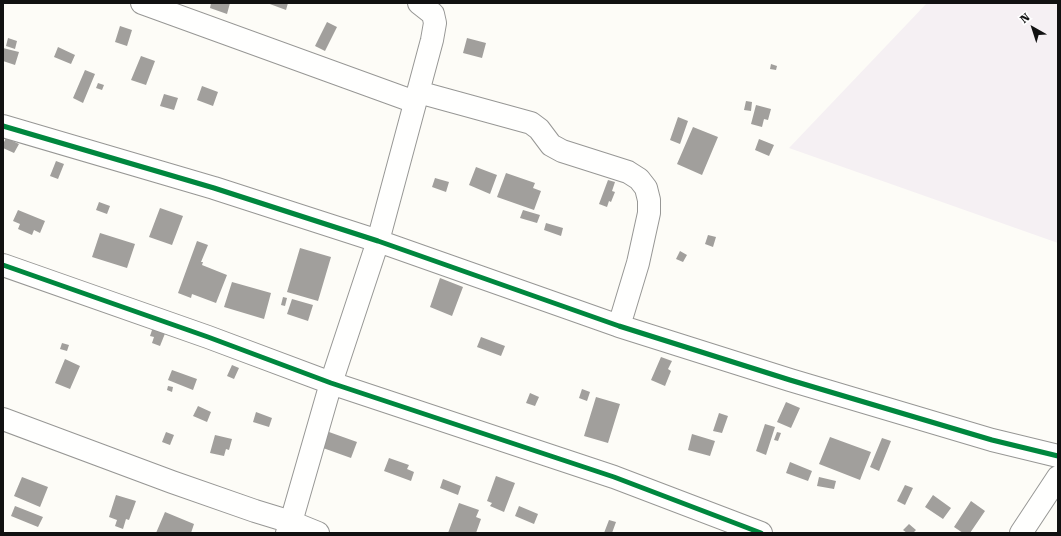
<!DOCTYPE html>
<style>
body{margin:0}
#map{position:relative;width:1061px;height:536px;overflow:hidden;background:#fdfcf7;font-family:"Roboto Serif",serif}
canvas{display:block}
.frame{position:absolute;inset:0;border:4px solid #111;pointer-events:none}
.north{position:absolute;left:1013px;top:8px;width:40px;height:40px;-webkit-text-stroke:3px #fff;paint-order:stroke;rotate:321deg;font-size:11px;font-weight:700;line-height:16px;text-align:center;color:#111}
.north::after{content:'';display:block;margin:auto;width:14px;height:18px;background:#111;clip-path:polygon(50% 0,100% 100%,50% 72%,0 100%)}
</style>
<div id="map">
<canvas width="1061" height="536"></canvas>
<div class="frame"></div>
<div class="north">N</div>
</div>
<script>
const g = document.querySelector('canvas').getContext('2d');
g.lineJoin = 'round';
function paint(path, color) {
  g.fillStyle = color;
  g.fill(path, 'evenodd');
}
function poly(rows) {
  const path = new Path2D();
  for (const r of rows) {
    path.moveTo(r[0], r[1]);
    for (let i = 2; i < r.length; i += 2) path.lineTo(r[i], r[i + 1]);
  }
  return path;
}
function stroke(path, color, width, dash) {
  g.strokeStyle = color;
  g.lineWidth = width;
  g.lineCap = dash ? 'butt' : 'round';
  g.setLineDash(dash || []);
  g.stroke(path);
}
paint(poly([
 [927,3,1058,3,1058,243,789,148]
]), '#f5f0f3');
paint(poly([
 [211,3,230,3,227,14,210,8],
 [267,3,288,3,286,10],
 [327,22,337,27,325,51,315,46],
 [120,26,132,30,127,46,115,42],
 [8,38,17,41,15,49,6,46],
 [467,38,486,43,482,58,463,53],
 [58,47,75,55,71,64,54,57],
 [3,48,19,52,15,65,3,61],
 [141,56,155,61,146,85,131,80],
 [771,64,777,66,776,70,770,69],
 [85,70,95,74,83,103,73,98],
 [98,83,104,85,102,90,96,88],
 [202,86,218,92,213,106,197,100],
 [164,94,178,98,174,110,160,106],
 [746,101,752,102,751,111,744,110],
 [756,105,771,109,768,120,764,119,762,127,751,124],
 [678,117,688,121,680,144,670,140],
 [693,127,718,137,702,175,677,164],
 [6,138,19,144,14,153,3,148,3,144],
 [759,139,774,145,769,156,755,150],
 [56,161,64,164,58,179,50,176],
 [476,167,497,175,490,194,469,185],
 [506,173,535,183,533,188,541,191,534,210,497,197],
 [435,178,449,182,446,192,432,187],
 [608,180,615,182,612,191,615,192,611,202,609,201,607,207,599,204],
 [99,202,110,206,107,214,96,210],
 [160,208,183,216,172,245,149,237],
 [18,210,45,221,40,233,34,230,32,235,18,229,20,224,13,221],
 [523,210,540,215,537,223,520,218],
 [546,223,563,228,561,236,544,230],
 [100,233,135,244,127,268,92,257],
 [708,235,716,237,713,247,705,244],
 [197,241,208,245,201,262,203,262,202,265,227,275,216,303,192,294,191,298,178,293],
 [300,248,331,257,318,301,287,292],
 [680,251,687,255,683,262,676,259],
 [440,278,463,287,452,316,430,307],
 [232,282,271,293,264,319,224,307],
 [283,297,287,298,285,306,281,305],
 [292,299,313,305,308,321,287,314],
 [153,327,166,331,160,346,152,343,154,337,150,336],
 [481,337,505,346,501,356,477,347],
 [62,343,69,345,67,351,60,349],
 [661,357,672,361,668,369,671,371,665,386,651,380],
 [65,359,80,366,70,389,55,383],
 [232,365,239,368,234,379,227,376],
 [172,370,197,379,193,390,168,380],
 [168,386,173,387,172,392,167,390],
 [582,389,590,392,587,401,579,398],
 [530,393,539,397,535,406,526,403],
 [596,397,620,404,608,443,584,436],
 [786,402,800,408,791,428,777,422],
 [198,406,211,412,207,422,193,416],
 [256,412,272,418,269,427,253,422],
 [719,413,728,416,722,433,713,431],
 [765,424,775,427,766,455,756,451],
 [166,432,174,435,170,445,162,442],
 [329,432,357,442,351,458,323,448],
 [777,432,781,433,778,441,774,440],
 [692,434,715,441,710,456,688,450],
 [215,435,232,439,229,450,226,449,224,456,210,453],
 [830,437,871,452,860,480,819,464],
 [882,438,891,441,879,471,870,467],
 [389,458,409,465,407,469,414,472,411,481,384,471],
 [790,462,812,471,808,481,786,473],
 [496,476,515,483,504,512,490,506,492,503,487,501],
 [22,477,48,487,40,507,14,496],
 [819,477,836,481,834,489,817,486],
 [443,479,461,486,458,495,440,488],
 [905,485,913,488,905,505,897,501],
 [116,495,136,501,129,520,126,519,123,529,115,526,117,520,109,517],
 [933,495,951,508,943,519,925,507],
 [971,501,985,511,970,533,963,533,954,527],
 [459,503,479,510,476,517,481,519,476,533,448,533],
 [15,506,43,517,38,527,11,516],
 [519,506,538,514,534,524,515,516],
 [165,512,194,524,191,533,156,533],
 [609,520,616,522,612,533,604,533],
 [909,524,916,530,913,533,907,533,903,530]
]), '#a19f9c');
const minor = poly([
 [142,3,415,102],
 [418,92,531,123,539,129,551,145,562,151,628,172,639,179,646,188,649,200,649,213,638,263,619,326],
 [3,126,214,188,378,241,619,326,790,380,992,440,1058,456],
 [3,265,208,337,331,383,614,477,761,533],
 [3,419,172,482,255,511,291,522,318,533],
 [287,533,291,522,331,383,378,241,432,40,435,23,433,14,419,3],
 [1021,533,1058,477]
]);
stroke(minor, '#979795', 24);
stroke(minor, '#fffffe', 22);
stroke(poly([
 [3,126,214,188,378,241,619,326,790,380,992,440,1058,456],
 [3,265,208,337,331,383,614,477,761,533]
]), '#00873e', 5);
</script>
